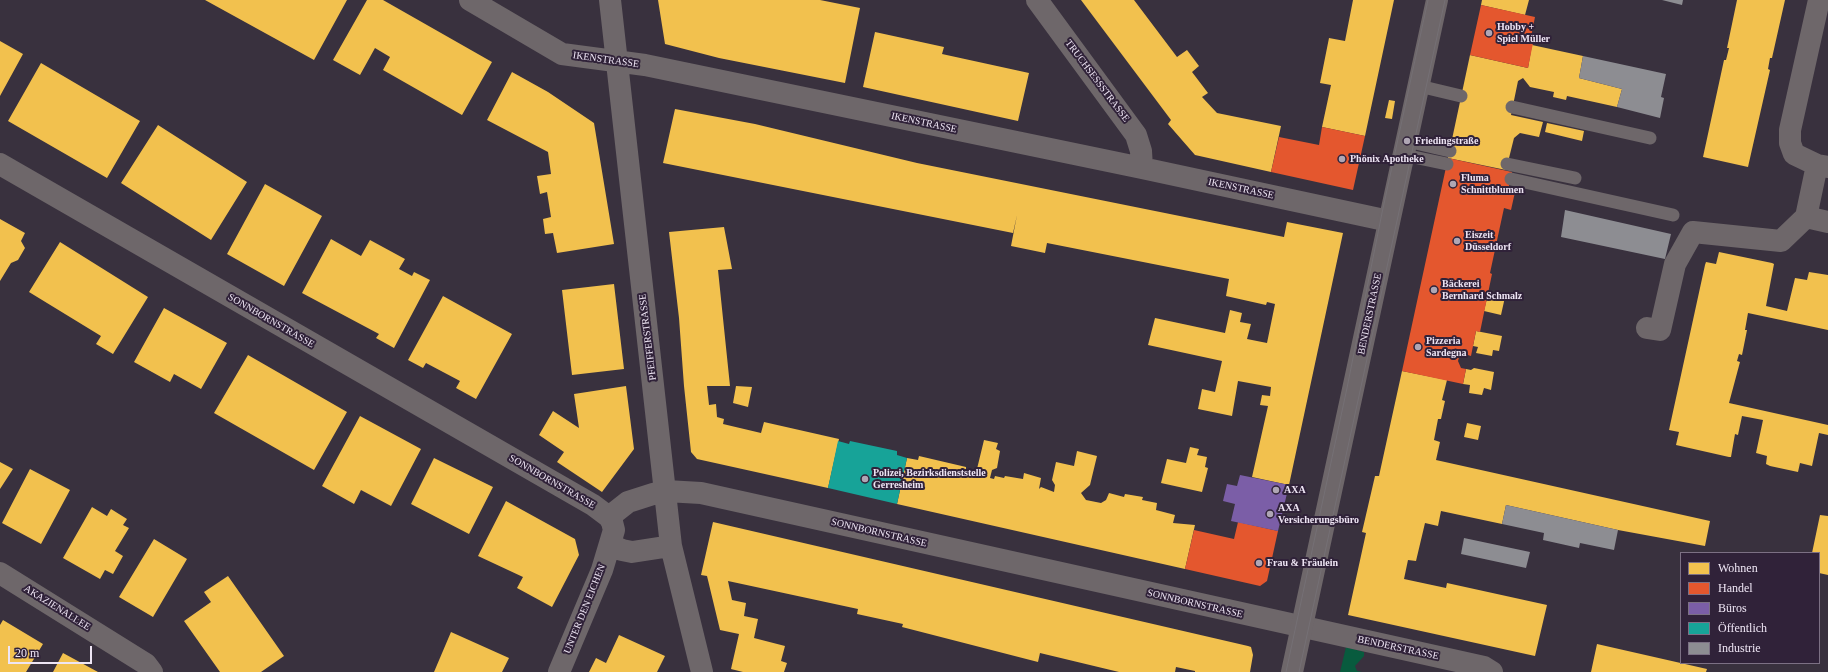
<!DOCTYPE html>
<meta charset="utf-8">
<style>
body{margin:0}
#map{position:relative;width:1828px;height:672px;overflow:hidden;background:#39313e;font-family:"Times New Roman",serif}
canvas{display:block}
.legend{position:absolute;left:1680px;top:552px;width:140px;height:112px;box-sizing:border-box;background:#302239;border:1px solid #7c7084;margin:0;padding:5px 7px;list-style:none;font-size:12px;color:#eee5f4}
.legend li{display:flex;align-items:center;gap:8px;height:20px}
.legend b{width:20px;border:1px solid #7c7084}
.scale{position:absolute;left:8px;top:646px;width:84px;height:18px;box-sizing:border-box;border:2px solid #eee5f4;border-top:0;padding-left:5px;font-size:12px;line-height:14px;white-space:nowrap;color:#eee5f4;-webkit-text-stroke:3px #302239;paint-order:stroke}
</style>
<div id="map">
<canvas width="1828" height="672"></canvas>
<ul class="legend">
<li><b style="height:11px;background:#f2c14e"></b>Wohnen</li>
<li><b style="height:11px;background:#e4572e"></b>Handel</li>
<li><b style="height:11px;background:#7b5ea7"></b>Büros</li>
<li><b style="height:11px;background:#17a398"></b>Öffentlich</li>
<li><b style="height:11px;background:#8d8d92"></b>Industrie</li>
</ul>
<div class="scale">20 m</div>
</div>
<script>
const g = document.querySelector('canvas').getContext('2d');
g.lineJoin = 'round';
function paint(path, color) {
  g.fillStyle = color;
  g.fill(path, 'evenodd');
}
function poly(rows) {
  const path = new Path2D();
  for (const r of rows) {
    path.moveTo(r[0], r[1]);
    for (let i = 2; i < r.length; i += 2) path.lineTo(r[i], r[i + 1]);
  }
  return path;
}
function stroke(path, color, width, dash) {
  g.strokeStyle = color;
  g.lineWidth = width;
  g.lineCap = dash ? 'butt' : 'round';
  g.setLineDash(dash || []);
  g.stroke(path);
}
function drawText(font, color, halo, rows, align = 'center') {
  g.font = font + ' "Times New Roman",serif';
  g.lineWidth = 4;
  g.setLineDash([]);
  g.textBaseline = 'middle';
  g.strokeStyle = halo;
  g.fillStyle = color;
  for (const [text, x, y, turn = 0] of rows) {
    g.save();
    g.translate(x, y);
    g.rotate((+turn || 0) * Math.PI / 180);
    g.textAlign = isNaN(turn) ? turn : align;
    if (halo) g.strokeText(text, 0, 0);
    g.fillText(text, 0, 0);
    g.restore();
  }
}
paint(poly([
 [1346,647,1364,652,1364,656,1355,666,1357,671,1362,672,1340,672]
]), '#085b3e');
paint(poly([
 [205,0,347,0,314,60],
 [367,0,383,0,492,62,462,115,383,70,390,57,375,48,360,75,333,60],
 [658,0,820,0,860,8,845,83,719,58,665,44],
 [1081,0,1134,0,1177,57,1187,50,1199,66,1192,72,1208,93,1202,97,1217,113,1281,126,1271,172,1195,155,1168,124,1171,120],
 [1353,0,1394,0,1365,136,1322,127,1331,85,1320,83,1329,38,1345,41],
 [1482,0,1529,0,1525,15,1481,5],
 [1737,0,1785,0,1772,58,1770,58,1768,69,1770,70,1748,167,1703,157,1724,60,1726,60,1729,48,1727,48],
 [875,32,944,47,942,54,1029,73,1018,121,863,87],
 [0,41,23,54,0,96],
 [1532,45,1583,56,1579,78,1622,89,1617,107,1567,96,1566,100,1553,97,1554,92,1530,87,1523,78,1518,81,1511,115,1543,122,1539,137,1520,133,1514,138,1506,170,1448,158,1470,55,1528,68],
 [41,63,140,121,107,178,8,121],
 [512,72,548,92,594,123,614,244,557,253,553,233,545,234,543,219,551,217,547,192,540,194,537,176,551,174,548,152,487,120],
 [1389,100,1395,101,1392,119,1385,118],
 [675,109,755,124,917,163,1284,237,1287,222,1343,233,1289,485,1252,477,1268,406,1260,405,1262,395,1270,396,1271,387,1238,381,1232,416,1198,409,1202,389,1215,392,1222,361,1148,345,1155,318,1225,333,1230,310,1242,313,1240,322,1251,324,1247,339,1267,343,1275,304,1267,302,1266,305,1226,296,1229,279,1047,243,1045,253,1011,246,1017,215,1013,233,663,163],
 [1547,123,1584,131,1582,141,1545,132],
 [158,125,247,182,211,240,121,183],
 [265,184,322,216,284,286,227,254],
 [0,219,25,233,21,241,25,248,18,260,11,263,0,281],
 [724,227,732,269,718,270,730,386,707,386,709,405,716,404,717,417,724,419,723,424,761,433,764,422,839,439,828,488,697,459,691,452,684,386,679,318,669,232],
 [331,239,361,256,370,240,405,259,399,269,412,276,414,272,430,280,394,348,376,338,379,334,302,293],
 [60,242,148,297,113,354,96,344,101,336,29,292],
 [1719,252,1772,263,1774,264,1766,306,1787,311,1795,278,1807,280,1809,272,1828,275,1828,330,1748,313,1745,330,1747,330,1742,355,1739,354,1737,361,1740,362,1729,403,1828,425,1828,435,1819,433,1812,466,1800,463,1798,472,1770,466,1766,464,1767,456,1756,453,1763,420,1742,416,1738,435,1735,434,1731,457,1729,457,1676,445,1679,432,1669,430,1705,265,1706,262,1716,264],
 [614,284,624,369,572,375,562,290],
 [1488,294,1505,297,1501,315,1484,311],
 [443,296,512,334,476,399,456,388,460,381,426,363,423,368,408,360],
 [164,308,227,343,201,389,174,374,170,382,134,362],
 [1476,331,1502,336,1499,351,1493,350,1492,356,1476,353,1478,347,1473,346],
 [248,355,347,412,314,470,214,413],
 [1474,368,1494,372,1491,390,1484,388,1482,395,1469,393,1470,385,1463,384,1466,369,1471,370],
 [1402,371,1447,380,1442,400,1445,401,1441,419,1438,419,1434,440,1440,442,1436,460,1710,521,1705,546,1618,530,1506,505,1502,524,1441,511,1438,526,1425,523,1416,561,1408,560,1404,579,1446,588,1447,583,1547,605,1535,656,1348,615,1366,533,1362,532,1375,476,1379,476],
 [626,386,634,449,602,492,557,462,564,452,539,435,553,411,579,428,574,394],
 [736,386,752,387,748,407,733,403],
 [360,416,421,449,391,506,361,490,354,504,322,486],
 [1467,423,1481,426,1478,440,1464,437],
 [984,440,998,443,996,449,1000,451,997,468,992,470,990,478,994,479,995,476,1004,478,1005,476,1023,479,1024,473,1041,478,1039,489,1041,487,1054,492,1055,485,1052,480,1056,462,1074,466,1077,451,1097,456,1090,485,1081,493,1086,500,1101,503,1106,500,1109,493,1124,497,1125,494,1143,497,1142,500,1157,503,1156,510,1175,515,1173,523,1195,525,1185,569,897,504,907,458,918,460,919,456,966,467,966,470,976,473],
 [1190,447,1199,449,1197,455,1207,457,1205,467,1208,468,1202,492,1161,483,1167,459,1186,463],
 [434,458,493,487,469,534,411,504],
 [0,462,13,469,0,489],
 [30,469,70,490,41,544,2,523],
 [506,501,575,539,579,555,552,607,517,588,523,577,478,556],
 [92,507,107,516,111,509,127,519,123,525,129,528,115,551,123,556,113,574,105,570,100,579,63,558],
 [1820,515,1828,516,1828,575,1819,573,1819,553,1812,553],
 [713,522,1248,646,1251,647,1253,655,1250,672,1195,672,1195,671,1176,667,1175,672,1119,672,1040,653,1038,662,902,627,903,624,857,614,858,609,728,581,732,600,746,603,744,616,758,619,754,638,785,646,781,661,787,663,784,672,743,672,731,669,739,634,720,630,707,576,701,575],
 [154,539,187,559,153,617,119,597],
 [228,576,284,656,261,672,220,672,184,621,211,602,204,592],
 [3,620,43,644,26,672,0,672,0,625],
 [451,632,509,658,502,672,434,672],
 [619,635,665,656,657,672,589,672,596,658,606,663],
 [1597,644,1707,669,1706,672,1591,672],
 [63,653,98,672,53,672]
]), '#f2c14e');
paint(poly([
 [1481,5,1535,17,1531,37,1534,38,1528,68,1470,55],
 [1322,127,1365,136,1353,190,1271,172,1279,137,1319,145],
 [1448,158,1512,172,1508,190,1515,192,1511,210,1504,208,1490,273,1492,274,1480,332,1476,331,1471,356,1464,354,1465,351,1461,350,1458,361,1461,368,1466,369,1463,384,1402,371],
 [1238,522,1278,531,1267,581,1260,586,1185,569,1194,530,1234,539]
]), '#e4572e');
paint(poly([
 [1240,475,1289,485,1278,531,1231,521,1235,504,1223,501,1227,484,1237,486]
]), '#7b5ea7');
paint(poly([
 [838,441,849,444,850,441,897,451,897,455,907,458,897,504,828,488]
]), '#17a398');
paint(poly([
 [1662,0,1683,0,1682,5],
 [1583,56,1666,74,1661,97,1664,98,1660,118,1617,107,1622,89,1579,78],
 [1565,210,1671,234,1665,259,1561,237],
 [1506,505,1618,530,1614,550,1580,543,1579,548,1543,540,1544,533,1502,524],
 [1464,538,1530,552,1526,568,1461,554]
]), '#8d8d92');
stroke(poly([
 [1419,86,1461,96],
 [1512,107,1650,138],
 [1407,141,1450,151],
 [1404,155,1447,164],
 [1507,164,1575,178],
 [1511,179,1673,215]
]), '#6e676a', 13);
stroke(poly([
 [470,0,562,54,645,65,1142,168,1389,221],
 [610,0,671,546,702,672],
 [1037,0,1136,135,1141,151,1142,168],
 [1819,0,1790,130,1790,143,1794,154,1817,165,1828,167],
 [0,164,593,505,609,517,612,522,614,530,602,570,559,672],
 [1817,165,1806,217,1828,222],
 [1647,328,1660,330,1675,264,1693,232,1781,241,1806,217],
 [609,517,628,502,653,494,666,491,701,493,1484,667,1492,672],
 [610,545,622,550,632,552,671,546],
 [0,573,146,664,152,672]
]), '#6e676a', 22);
stroke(poly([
 [1292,672,1437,0]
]), '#6e676a', 22);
stroke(poly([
 [1286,672,1347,388,1382,213,1428,0],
 [1299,672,1445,0]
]), '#757075', 1);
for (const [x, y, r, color] of [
 [1489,33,4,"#afa6b4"],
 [1407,141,4,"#afa6b4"],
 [1342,159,4,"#afa6b4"],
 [1453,184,4,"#afa6b4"],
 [1457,241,4,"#afa6b4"],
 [1434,290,4,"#afa6b4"],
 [1418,347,4,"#afa6b4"],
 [865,479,4,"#afa6b4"],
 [1276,490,4,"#afa6b4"],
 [1270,514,4,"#afa6b4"],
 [1259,563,4,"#afa6b4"]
]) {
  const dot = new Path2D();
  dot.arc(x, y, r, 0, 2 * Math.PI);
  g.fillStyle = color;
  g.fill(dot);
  stroke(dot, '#302239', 1.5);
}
drawText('bold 10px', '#eee5f4', '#302239', [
 ["Hobby +",1497,27],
 ["Spiel Müller",1497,39],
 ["Friedingstraße",1415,141],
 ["Phönix Apotheke",1350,159],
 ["Fluma",1461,178],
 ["Schnittblumen",1461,190],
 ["Eiszeit",1465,235],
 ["Düsseldorf",1465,247],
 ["Bäckerei",1442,284],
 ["Bernhard Schmalz",1442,296],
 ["Pizzeria",1426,341],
 ["Sardegna",1426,353],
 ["Polizei, Bezirksdienststelle",873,473],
 ["Gerresheim",873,485],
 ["AXA",1284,490],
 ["AXA",1278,508],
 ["Versicherungsbüro",1278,520],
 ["Frau & Fräulein",1267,563]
], 'left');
drawText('10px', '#eee5f4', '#302239', [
 ["IKENSTRASSE",606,60,8],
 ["TRUCHSESSSTRASSE",1097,81,53],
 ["IKENSTRASSE",924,123,12],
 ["IKENSTRASSE",1241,189,12],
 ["BENDERSTRASSE",1370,314,-78],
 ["SONNBORNSTRASSE",271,321,30],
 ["PFEIFFERSTRASSE",648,337,-97],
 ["SONNBORNSTRASSE",552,482,30],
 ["SONNBORNSTRASSE",879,533,13],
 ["SONNBORNSTRASSE",1195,604,13],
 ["AKAZIENALLEE",57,608,32],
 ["UNTER DEN EICHEN",585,609,-68],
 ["BENDERSTRASSE",1398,648,12]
]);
</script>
